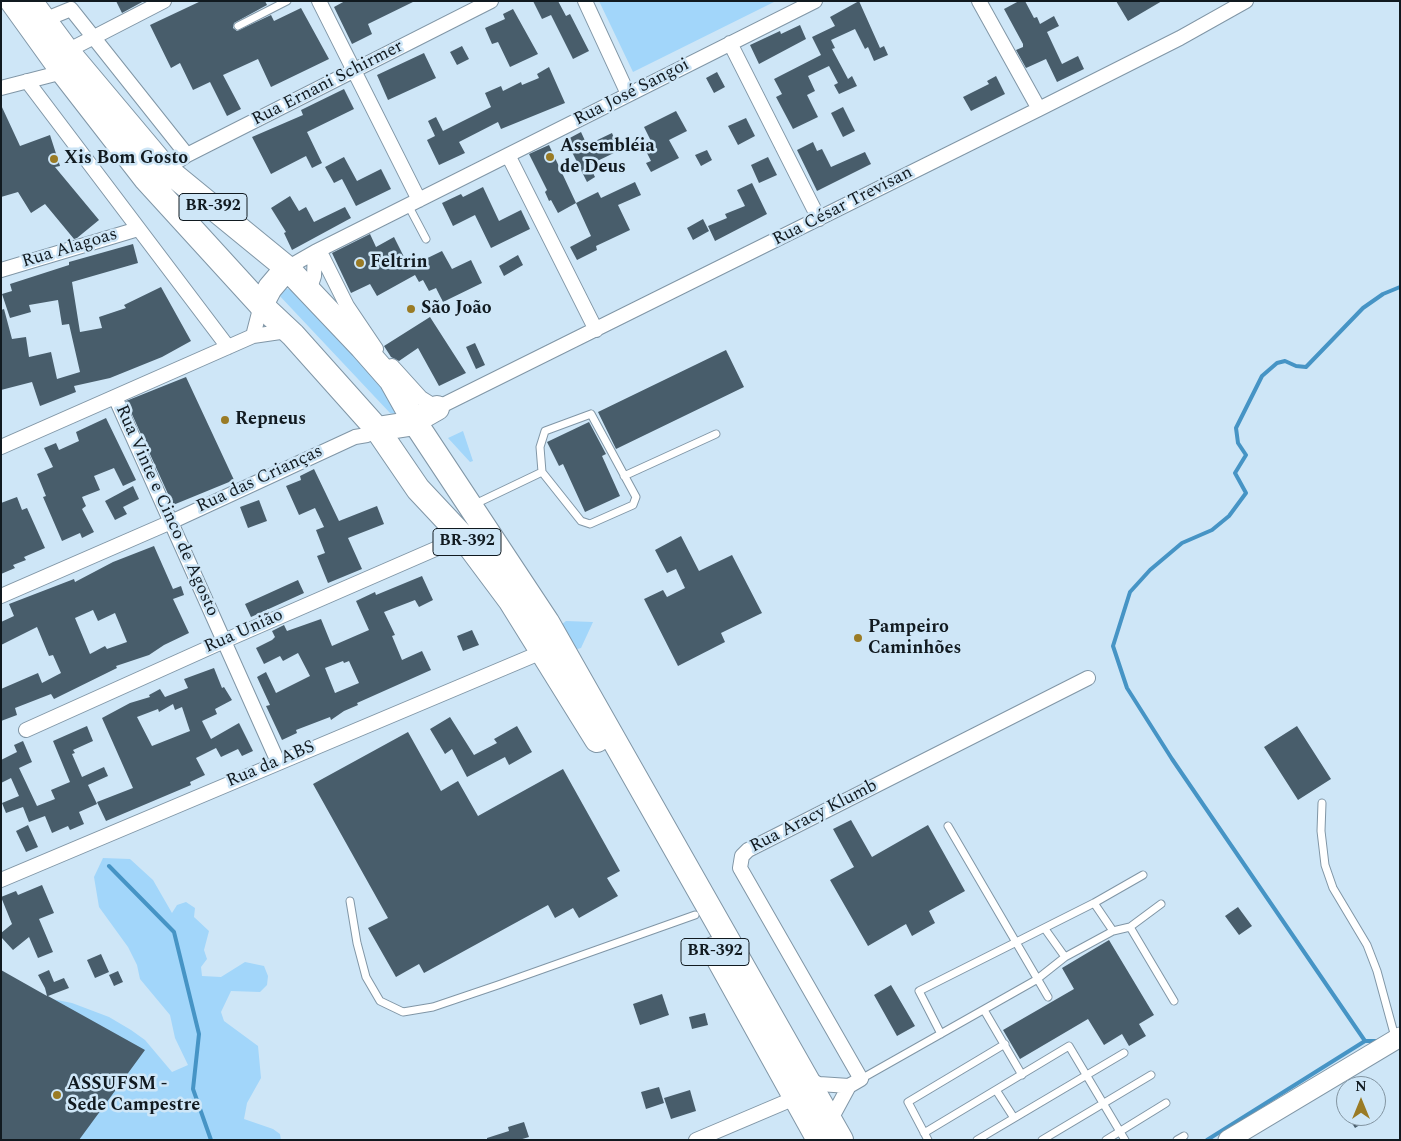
<!DOCTYPE html>
<meta charset="utf-8">
<style>
body{margin:0}
#map{position:relative;width:1401px;height:1141px;overflow:hidden;background:#cee6f7;font-family:Spectral,serif}
canvas{display:block}
.frame{position:absolute;inset:0;border:2px solid #111a20;pointer-events:none}
.north{position:absolute;left:1336px;top:1076px;width:50px;height:50px;box-sizing:border-box;background:#cee6f7;border:1px solid #8294a1;border-radius:50%;rotate:0deg;font-size:14px;font-weight:700;line-height:20px;text-align:center;color:#111a20}
.north::after{content:'';display:block;margin:auto;width:18px;height:22px;background:#9a7b25;clip-path:polygon(50% 0,100% 100%,50% 72%,0 100%)}
</style>
<div id="map">
<canvas width="1401" height="1141"></canvas>
<div class="frame"></div>
<div class="north">N</div>
</div>
<script>
const g = document.querySelector('canvas').getContext('2d');
g.lineJoin = 'round';
function paint(path, color) {
  g.fillStyle = color;
  g.fill(path, 'evenodd');
}
function poly(rows) {
  const path = new Path2D();
  for (const r of rows) {
    path.moveTo(r[0], r[1]);
    for (let i = 2; i < r.length; i += 2) path.lineTo(r[i], r[i + 1]);
  }
  return path;
}
function stroke(path, color, width, dash) {
  g.strokeStyle = color;
  g.lineWidth = width;
  g.lineCap = dash ? 'butt' : 'round';
  g.setLineDash(dash || []);
  g.stroke(path);
}
function drawText(font, color, halo, rows, align = 'center') {
  g.font = font + ' Spectral,serif';
  g.lineWidth = 5;
  g.setLineDash([]);
  g.textBaseline = 'middle';
  g.strokeStyle = halo;
  g.fillStyle = color;
  for (const [text, x, y, turn = 0] of rows) {
    g.save();
    g.translate(x, y);
    g.rotate((+turn || 0) * Math.PI / 180);
    g.textAlign = isNaN(turn) ? turn : align;
    if (halo) g.strokeText(text, 0, 0);
    g.fillText(text, 0, 0);
    g.restore();
  }
}
paint(poly([
 [599,1,776,1,633,72],
 [280,287,292,290,377,376,399,411,396,414,390,413,277,293],
 [463,431,473,461,470,462,448,438],
 [566,621,593,622,581,648,574,650,561,625],
 [103,858,130,859,153,880,172,913,177,905,186,902,195,908,194,917,209,931,204,950,207,959,201,967,202,976,221,977,245,962,264,966,268,976,267,985,260,992,231,991,221,1012,224,1021,258,1046,261,1078,247,1103,244,1119,273,1129,280,1134,281,1140,25,1140,42,997,72,1003,109,1017,131,1030,145,1040,172,1072,188,1065,175,1038,170,1015,140,979,137,965,128,947,99,907,94,877]
]), '#a2d6fa');
stroke(poly([
 [109,866,174,932,199,1034,193,1089,211,1140],
 [1365,1041,1172,759,1127,688,1113,646,1130,592,1150,570,1182,543,1212,530,1229,516,1246,493,1235,473,1246,455,1238,443,1236,428,1262,376,1277,363,1285,361,1296,366,1306,367,1363,308,1383,294,1400,287],
 [1207,1140,1365,1041,1380,1041]
]), '#4694c5', 4);
paint(poly([
 [116,1,144,1,122,13],
 [201,1,265,1,267,5,234,23,233,28,237,31,271,15,274,21,301,8,329,59,271,87,258,59,223,75,241,109,227,116,210,82,193,90,180,63,171,68,150,25],
 [345,1,415,1,368,24,372,34,352,44,334,7],
 [533,1,558,1,566,16,570,14,589,51,573,59,551,15,542,19],
 [859,1,880,48,884,46,888,55,874,61,868,47,865,49,855,29,831,40,835,48,832,49,848,79,852,76,857,86,839,94,834,85,838,83,829,66,808,76,815,91,807,95,818,117,793,129,776,97,782,94,774,79,821,55,812,37,835,26,830,17],
 [1019,1,1025,1,1034,18,1037,17,1040,24,1054,16,1059,26,1047,32,1062,64,1078,56,1084,69,1057,82,1046,59,1026,68,1016,50,1023,47,1023,44,1004,9],
 [1116,1,1162,1,1128,21],
 [513,9,538,54,510,67,498,42,492,44,485,28,505,19,503,14],
 [800,25,806,39,759,64,750,45,780,31,781,34],
 [462,46,469,59,457,65,450,52],
 [424,53,436,78,388,100,377,75],
 [549,67,565,103,501,129,498,122,459,142,465,153,439,165,427,140,435,136,428,121,436,117,443,131,491,107,485,93,501,86,503,91,521,82,522,85,539,78,537,74],
 [717,72,725,87,714,93,706,78],
 [996,76,1005,94,971,111,963,97,989,84,987,81],
 [344,89,354,109,307,132,322,163,312,168,306,156,271,174,252,137,303,115,301,110],
 [1,105,20,146,50,135,60,166,55,167,99,220,77,238,74,239,45,204,31,213,18,192,1,197],
 [843,107,855,131,843,137,831,113],
 [676,111,687,131,669,140,679,158,651,172,646,163,651,161,646,151,654,147,644,127],
 [746,118,755,136,738,145,728,126],
 [581,132,587,145,612,133,616,143,614,144,618,151,589,165,595,177,587,182,566,140],
 [813,142,817,151,822,149,831,167,865,152,871,164,817,191,797,150],
 [549,145,576,203,558,213,551,200,549,201,545,192,547,190,529,154],
 [707,150,712,160,701,166,695,155],
 [344,157,357,181,381,169,391,189,356,206,342,179,334,183,325,167],
 [768,157,777,175,759,183,751,165],
 [635,182,641,195,618,205,630,230,596,246,597,250,577,260,570,247,591,236,576,203,598,192,601,198],
 [752,183,767,214,715,241,708,226,727,218,725,214,745,206,737,190],
 [483,187,499,221,521,210,530,229,491,248,475,215,453,226,442,203,461,194,463,197],
 [290,196,299,211,306,207,314,222,345,207,351,218,292,250,284,233,286,232,271,208],
 [703,219,709,231,693,240,687,228],
 [370,234,376,247,394,237,409,267,442,251,452,269,471,260,482,283,443,302,436,288,429,291,423,280,419,282,415,275,377,296,370,284,351,293,332,253],
 [133,244,138,263,72,282,80,332,102,328,99,317,126,308,124,305,161,287,191,341,162,357,110,378,74,386,76,392,40,406,32,382,1,390,1,310,4,309,12,339,26,337,29,357,51,352,57,379,80,372,69,324,62,325,58,300,29,305,31,312,10,318,2,294,12,291,10,284,69,265,69,262],
 [518,255,523,265,504,276,499,266],
 [430,317,466,373,439,386,418,348,399,361,391,357,384,346],
 [475,343,485,365,476,369,466,347],
 [726,350,744,387,616,449,598,412],
 [186,377,234,480,173,505,126,401],
 [106,418,136,480,123,486,114,468,94,476,100,490,82,497,86,506,82,509,94,532,82,538,80,533,62,541,43,497,46,496,37,474,53,467,44,448,56,443,59,450,79,441,76,432],
 [589,422,606,454,602,456,620,496,585,512,563,464,559,466,547,442],
 [314,469,339,521,377,506,384,524,348,538,362,569,328,583,317,556,325,553,316,530,324,527,315,508,299,515,286,486,301,480,300,476],
 [133,486,139,499,123,507,127,514,115,520,105,501],
 [17,497,22,510,27,508,45,548,24,557,26,560,13,565,15,568,1,574,1,503],
 [259,500,267,521,248,528,240,507],
 [681,536,699,571,732,555,762,613,721,633,725,642,678,666,644,599,663,590,667,597,685,588,676,569,667,573,655,550],
 [154,546,173,589,181,586,184,595,173,599,189,633,164,645,149,655,116,666,117,668,54,699,51,694,15,708,17,715,1,721,1,689,38,673,42,683,61,673,53,655,49,656,37,627,1,645,1,622,14,616,9,604,74,579,75,582,113,562],
 [93,610,98,621,115,613,127,642,107,649,105,646,90,654,75,618],
 [422,576,433,600,419,607,415,600,384,612,395,635,392,636,402,660,422,651,431,670,357,703,358,705,344,711,331,720,330,717,296,730,297,733,282,740,266,706,270,705,257,677,266,672,276,693,310,676,298,653,283,661,280,656,264,664,256,648,272,640,275,637,272,631,284,625,287,631,321,619,332,646,369,630,356,601,375,592,376,595],
 [343,661,344,663,349,661,359,683,335,693,325,668],
 [298,580,304,593,251,617,245,604],
 [472,630,479,645,463,651,457,636],
 [214,668,222,688,224,687,232,700,215,709,217,714,202,721,211,739,239,723,253,751,242,756,238,749,221,757,216,748,196,758,205,775,190,782,191,785,106,821,97,802,133,788,102,718,130,703,150,697,149,695,160,689,165,697,188,688,184,679],
 [173,704,175,710,182,707,190,731,152,746,137,717,158,709,159,712],
 [450,717,474,755,497,743,494,739,517,726,532,752,509,765,505,757,467,777,452,749,445,754,430,729],
 [87,726,93,741,73,750,75,753,72,754,82,777,104,767,108,776,88,785,97,804,79,812,84,824,70,830,68,826,52,833,45,816,29,822,23,807,6,813,2,803,19,796,11,778,1,783,1,760,17,752,14,745,23,741,32,762,19,768,37,806,55,799,51,790,70,782,53,741],
 [1297,726,1331,779,1298,800,1264,747],
 [408,732,441,791,458,781,478,816,563,769,620,871,607,878,618,896,579,918,573,908,555,918,548,905,424,973,419,964,396,977,368,928,388,918,313,784],
 [851,820,872,857,928,825,965,891,929,911,935,923,912,936,906,924,868,946,830,880,854,867,833,829],
 [28,825,38,847,26,852,16,831],
 [42,885,54,913,39,919,53,952,38,958,29,937,13,950,1,937,1,933,12,924,1,897,16,891,18,895],
 [1238,907,1252,926,1239,935,1225,916],
 [1109,940,1154,1015,1139,1024,1146,1036,1129,1046,1122,1034,1104,1045,1088,1019,1020,1059,1003,1030,1074,989,1062,968],
 [101,954,109,972,95,978,87,960],
 [1,970,47,996,45,988,38,975,49,970,54,982,64,978,69,988,48,996,145,1050,79,1140,1,1140],
 [118,971,123,982,114,986,109,975],
 [891,985,915,1026,897,1036,874,995],
 [662,994,669,1015,640,1025,633,1004],
 [705,1013,708,1025,692,1029,689,1017],
 [659,1087,664,1103,646,1109,641,1092],
 [690,1090,696,1111,671,1119,664,1098],
 [1357,1116,1374,1116,1355,1128,1350,1120],
 [524,1122,529,1137,519,1140,487,1140,487,1138,509,1131,508,1127]
]), '#485d6b');
const lane = poly([
 [238,26,287,1],
 [408,205,426,239],
 [591,414,636,497,633,505,590,524,581,521,542,472,540,447,545,431,591,414],
 [624,476,716,434],
 [473,505,542,472],
 [1322,803,1321,831,1325,865,1333,888,1367,945,1377,971,1395,1037],
 [948,826,1048,997],
 [350,901,357,943,366,977,380,1001,403,1012,433,1007,498,985,695,915],
 [1094,903,1113,931],
 [1130,927,1174,1001],
 [1045,929,1065,957],
 [984,1010,1022,1075],
 [941,1034,919,991,1094,903,1143,875],
 [861,1079,1036,980,1065,957,1113,931,1130,927,1161,904],
 [996,1090,1014,1118],
 [924,1133,1069,1046,1125,1140],
 [928,1140,908,1102,1005,1044],
 [977,1140,1124,1053],
 [1042,1140,1151,1075],
 [1106,1140,1166,1103],
 [1177,1140,1184,1136]
]);
const street = poly([
 [319,1,419,200],
 [585,1,628,94],
 [979,1,1039,109],
 [44,20,71,9,187,155],
 [730,43,819,219],
 [67,51,164,1],
 [27,81,228,347],
 [1,88,63,72],
 [508,155,596,330],
 [166,169,187,155,491,1],
 [319,250,347,306,376,349],
 [287,268,315,252,815,1],
 [1,270,138,229],
 [309,291,314,276,315,252],
 [253,336,261,305],
 [392,366,421,398,437,408,1039,109,1180,38,1246,1],
 [115,397,278,762],
 [1,447,253,336,287,331,291,334],
 [1,596,171,522,355,437,367,435,377,429],
 [26,730,224,641,463,537],
 [1,880,542,652],
 [806,1078,819,1084,849,1086],
 [830,1121,849,1086,861,1079,740,868,742,856,748,850,1088,678],
 [696,1140,795,1098]
]);
const secondary = poly([
 [1228,1140,1400,1037]
]);
const highway = poly([
 [12,1,63,72,146,179,261,305,293,335,377,429,418,489,463,537,510,600,597,740],
 [30,1,67,51,166,169,287,268,362,347,391,380,414,421,547,622,841,1140],
 [261,305,270,288,287,268],
 [377,429,409,424,437,408],
 [713,949,819,1140]
]);
stroke(lane, '#8096a6', 9);
stroke(street, '#8096a6', 16);
stroke(secondary, '#8096a6', 21);
stroke(highway, '#8096a6', 26);
stroke(lane, '#fff', 7);
stroke(street, '#fff', 14);
stroke(secondary, '#fff', 19);
stroke(highway, '#fff', 24);
for (const [x, y, r, color] of [
 [550,157,5,"#9a7b25"],
 [54,159,5,"#9a7b25"],
 [360,263,5,"#9a7b25"],
 [411,309,5,"#9a7b25"],
 [225,420,5,"#9a7b25"],
 [858,638,5,"#9a7b25"],
 [57,1095,5,"#9a7b25"]
]) {
  const dot = new Path2D();
  dot.arc(x, y, r, 0, 2 * Math.PI);
  g.fillStyle = color;
  g.fill(dot);
  stroke(dot, '#cee6f7', 2);
}
for (const [x, y, w] of [
 [213,207,68],
 [467,542,68],
 [715,952,68]
]) {
  const box = new Path2D();
  box.roundRect(x - w / 2, y - 13.5, w, 27, 4);
  g.fillStyle = '#cee6f7';
  g.fill(box);
  stroke(box, '#111a20', 1);
}
drawText('bold 16px', '#111a20', null, [
 ["BR-392",213,207],
 ["BR-392",467,542],
 ["BR-392",715,952]
]);
drawText('18px', '#111a20', '#cee6f7', [
 ["Rua Ernani Schirmer",328,84,-27],
 ["Rua José Sangoi",632,93,-27],
 ["Rua César Trevisan",843,207,-27],
 ["Rua Alagoas",70,249,-17],
 ["Rua das Crianças",260,480,-25],
 ["Rua Vinte e Cinco de Agosto",166,511,66],
 ["Rua União",244,632,-24],
 ["Rua da ABS",271,765,-23],
 ["Rua Aracy Klumb",814,817,-27]
]);
drawText('bold 18px', '#111a20', '#cee6f7', [
 ["Assembléia",560,147],
 ["de Deus",560,168],
 ["Xis Bom Gosto",64,159],
 ["Feltrin",370,263],
 ["São João",421,309],
 ["Repneus",235,420],
 ["Pampeiro",868,628],
 ["Caminhões",868,649],
 ["ASSUFSM -",67,1085],
 ["Sede Campestre",67,1106]
], 'left');
</script>
